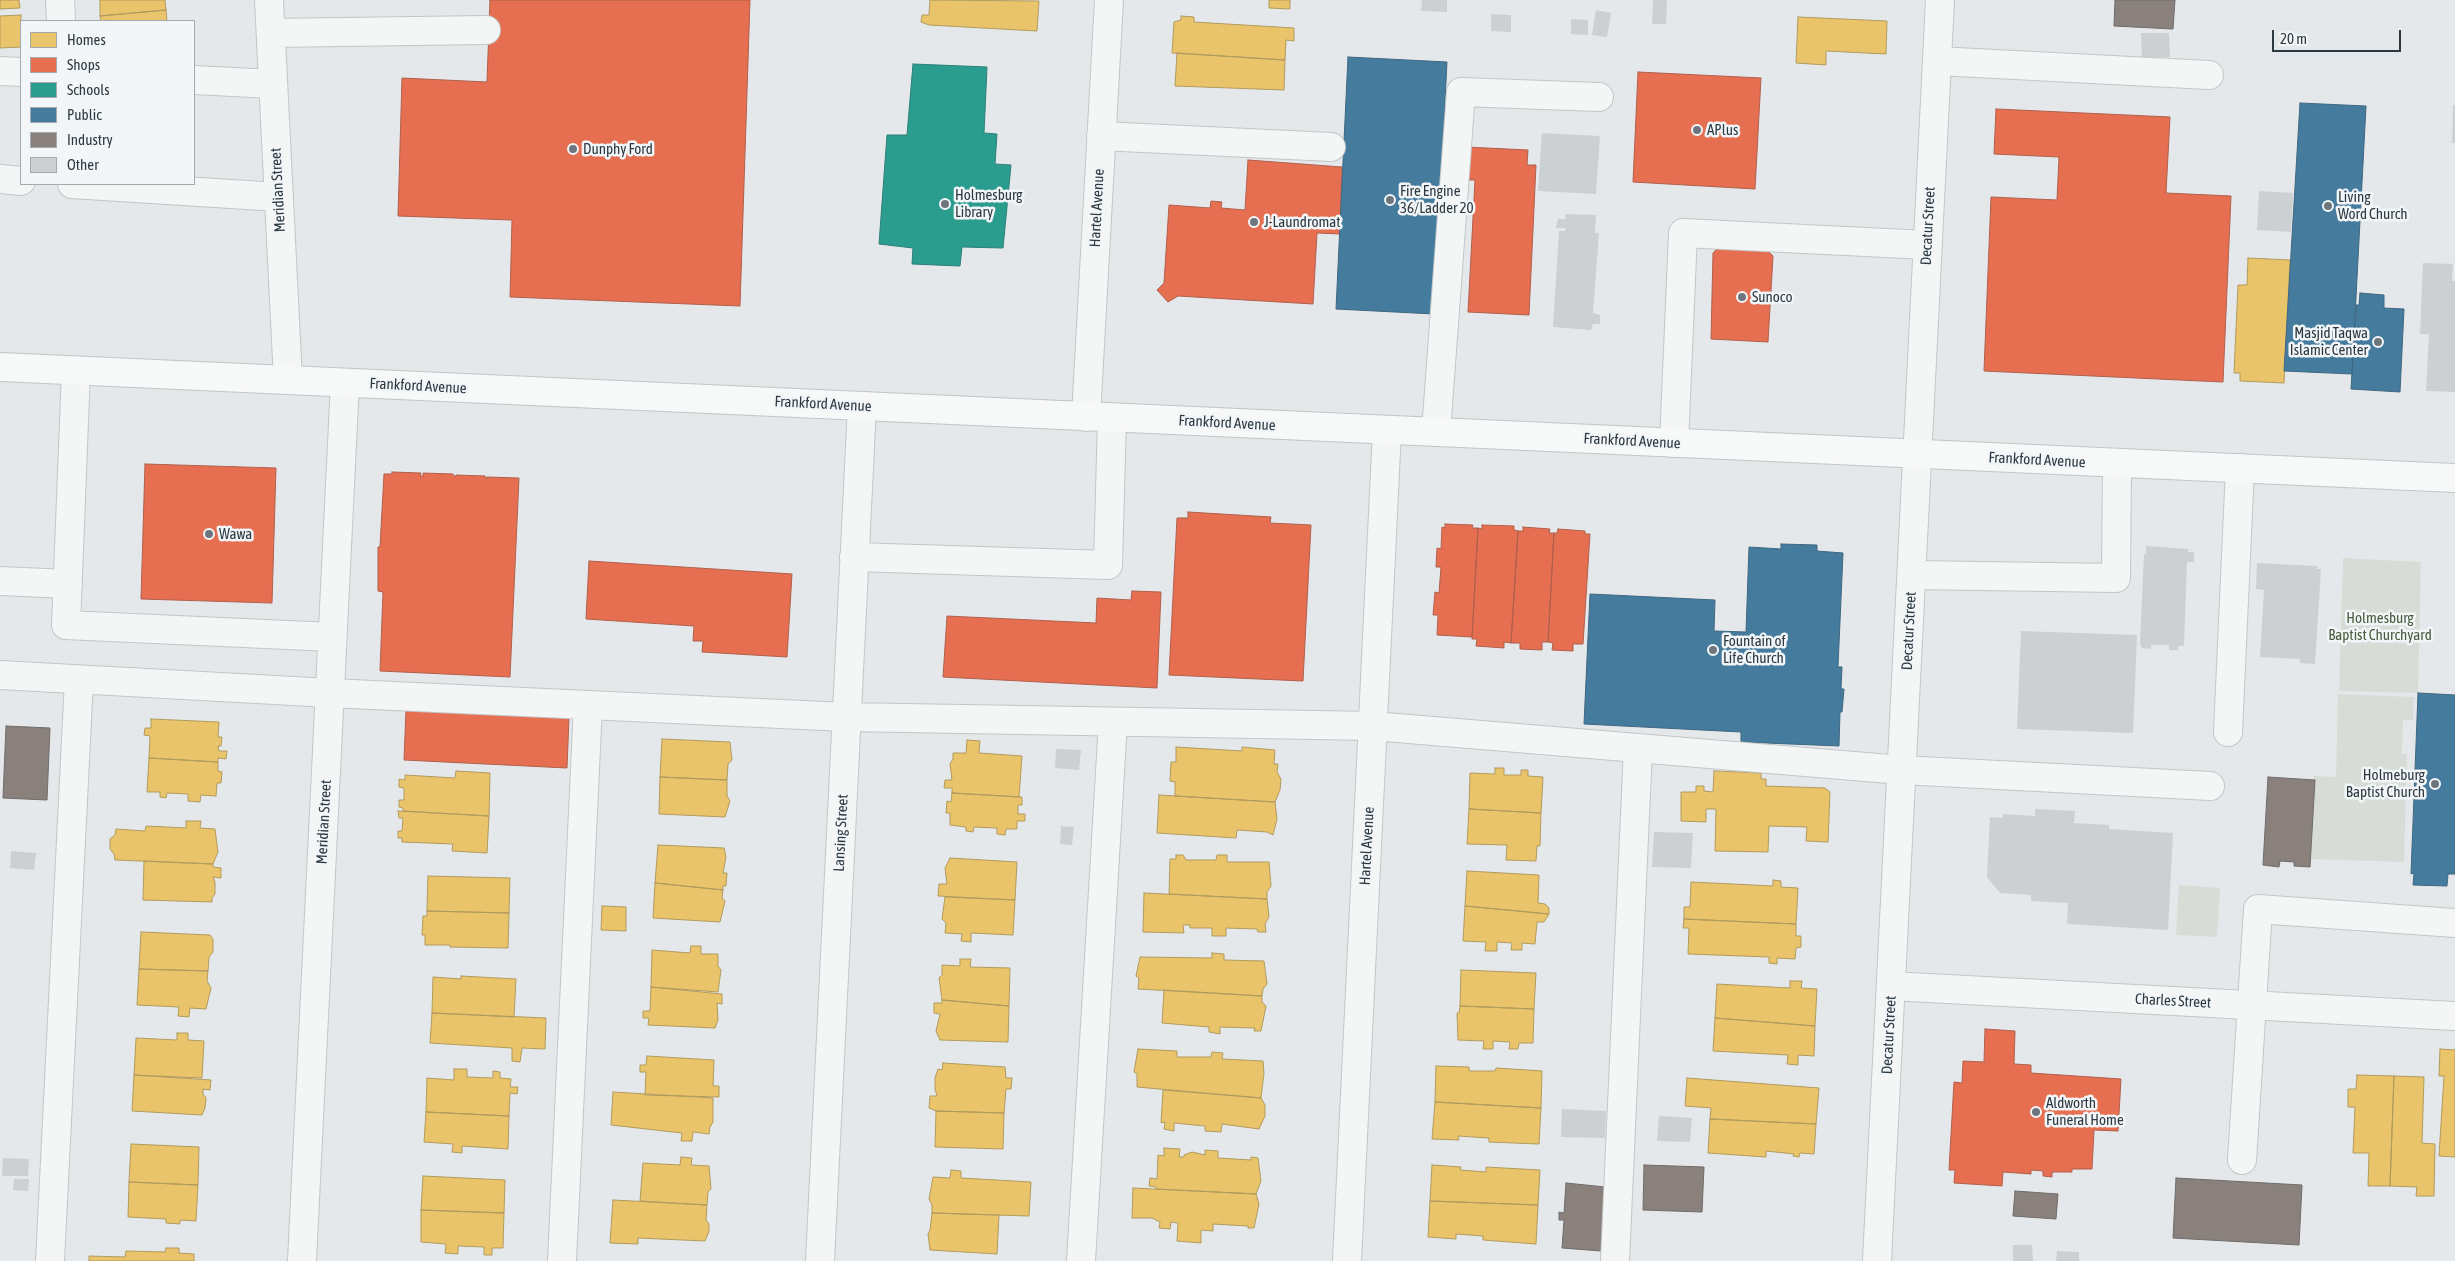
<!DOCTYPE html>
<style>
body{margin:0}
#map{position:relative;width:2455px;height:1261px;overflow:hidden;background:#e5e8ea;font-family:"Asap Condensed",sans-serif}
canvas{display:block}
.legend{position:absolute;left:20px;top:20px;width:175px;height:165px;box-sizing:border-box;background:#f3f6f8;border:1px solid #a4aaaf;margin:0;padding:6px 9px;list-style:none;font-size:15px;color:#2d3941}
.legend li{display:flex;align-items:center;gap:10px;height:25px}
.legend b{width:25px;border:1px solid #a4aaaf}
.scale{position:absolute;left:2272px;top:30px;width:129px;height:22px;box-sizing:border-box;border:2px solid #2d3941;border-top:0;padding-left:6px;font-size:15px;line-height:18px;white-space:nowrap;color:#2d3941;-webkit-text-stroke:4px #f3f6f8;paint-order:stroke}
</style>
<div id="map">
<canvas width="2455" height="1261"></canvas>
<ul class="legend">
<li><b style="height:14px;background:#e9c46a"></b>Homes</li>
<li><b style="height:14px;background:#e76f51"></b>Shops</li>
<li><b style="height:14px;background:#2a9d8f"></b>Schools</li>
<li><b style="height:14px;background:#457b9d"></b>Public</li>
<li><b style="height:14px;background:#8a817c"></b>Industry</li>
<li><b style="height:14px;background:#cdd0d2"></b>Other</li>
</ul>
<div class="scale">20 m</div>
</div>
<script>
const g = document.querySelector('canvas').getContext('2d');
g.lineJoin = 'round';
function paint(path, color) {
  g.fillStyle = color;
  g.fill(path, 'evenodd');
}
function poly(rows) {
  const path = new Path2D();
  for (const r of rows) {
    path.moveTo(r[0], r[1]);
    for (let i = 2; i < r.length; i += 2) path.lineTo(r[i], r[i + 1]);
  }
  return path;
}
function stroke(path, color, width, dash) {
  g.strokeStyle = color;
  g.lineWidth = width;
  g.lineCap = dash ? 'butt' : 'round';
  g.setLineDash(dash || []);
  g.stroke(path);
}
function drawText(font, color, halo, rows, align = 'center') {
  g.font = font + ' "Asap Condensed",sans-serif';
  g.lineWidth = 5;
  g.setLineDash([]);
  g.textBaseline = 'middle';
  g.strokeStyle = halo;
  g.fillStyle = color;
  for (const [text, x, y, turn = 0] of rows) {
    g.save();
    g.translate(x, y);
    g.rotate((+turn || 0) * Math.PI / 180);
    g.textAlign = isNaN(turn) ? turn : align;
    if (halo) g.strokeText(text, 0, 0);
    g.fillText(text, 0, 0);
    g.restore();
  }
}
paint(poly([
 [2343,558,2421,562,2418,693,2339,691],
 [2338,694,2414,697,2413,720,2403,720,2402,754,2407,754,2404,862,2311,859,2314,776,2336,777],
 [2179,885,2220,888,2217,937,2176,935]
]), '#d7ddd6');
const homes = poly([
 [0,0,19,0,20,8,0,9,0,0],
 [100,0,165,0,166,10,100,16,100,0],
 [930,0,1039,1,1037,31,929,25,921,22,922,15,929,15,930,0],
 [1269,0,1290,0,1290,9,1269,8,1269,0],
 [166,10,167,21,101,21,100,16,166,10],
 [21,15,21,47,0,48,0,16,21,15],
 [1181,16,1194,17,1194,22,1294,28,1294,41,1286,40,1285,60,1172,53,1174,22,1181,20,1181,16],
 [1798,17,1887,21,1886,54,1826,51,1826,65,1796,63,1798,17],
 [1177,53,1285,60,1284,90,1175,86,1177,53],
 [2248,258,2290,260,2284,383,2240,381,2240,373,2234,373,2238,285,2247,285,2248,258],
 [151,719,219,722,218,737,222,737,221,746,218,746,219,751,227,751,226,759,218,758,218,762,149,758,150,736,144,735,145,728,151,728,151,719],
 [662,739,730,742,732,760,728,764,727,780,660,777,662,739],
 [967,740,980,741,979,753,1022,756,1019,797,952,793,952,788,944,788,945,780,952,780,950,764,953,759,953,753,966,753,967,740],
 [1176,747,1242,751,1242,747,1275,750,1274,764,1278,764,1277,772,1281,779,1280,790,1275,802,1175,796,1175,782,1170,781,1171,762,1176,762,1176,747],
 [149,758,218,762,218,771,222,772,221,783,217,783,216,796,201,795,200,802,188,801,188,794,167,793,166,798,160,797,160,792,147,792,149,758],
 [1495,768,1504,768,1504,775,1521,775,1521,770,1528,770,1528,776,1543,777,1541,813,1469,809,1470,773,1495,774,1495,768],
 [456,771,490,773,489,816,403,811,403,808,399,807,399,800,404,800,404,788,399,787,399,779,405,780,405,775,455,778,456,771],
 [1714,771,1761,773,1761,779,1766,779,1766,786,1825,788,1830,792,1828,842,1806,841,1807,827,1769,826,1768,852,1715,851,1716,809,1706,809,1706,822,1681,821,1681,792,1696,792,1696,786,1704,786,1704,791,1713,792,1714,771],
 [660,777,727,780,727,796,730,801,725,817,659,814,660,777],
 [952,793,1022,797,1022,805,1018,805,1018,814,1025,814,1025,821,1017,821,1017,829,1006,829,1005,835,997,834,997,828,974,827,973,832,966,831,966,827,950,825,950,813,946,813,947,801,951,802,952,793],
 [1159,795,1275,802,1277,819,1273,835,1267,832,1237,830,1236,838,1157,833,1159,795],
 [1469,809,1541,813,1540,846,1537,846,1536,861,1506,860,1507,845,1467,844,1469,809],
 [398,811,489,816,487,853,452,851,453,844,402,842,402,838,398,838,398,831,402,831,403,818,399,818,398,811],
 [186,821,201,821,200,828,215,829,218,852,213,864,115,860,114,854,110,849,110,839,115,835,116,829,145,831,146,826,186,828,186,821],
 [658,845,724,848,726,857,723,873,727,873,726,886,723,886,723,890,655,883,658,845],
 [1176,855,1183,855,1186,860,1216,860,1217,855,1227,855,1227,862,1269,862,1271,886,1267,892,1267,899,1169,894,1170,859,1176,859,1176,855],
 [950,858,1017,862,1015,900,938,896,939,884,947,884,945,868,950,858],
 [144,861,213,864,213,867,221,868,221,878,213,877,215,882,215,894,212,898,212,902,143,900,144,861],
 [1467,871,1539,875,1538,903,1545,904,1549,908,1549,914,1465,906,1467,871],
 [428,876,510,878,509,913,427,911,428,876],
 [1773,880,1781,881,1781,887,1798,888,1796,924,1684,919,1684,907,1690,907,1691,882,1773,886,1773,880],
 [655,883,723,890,722,898,725,901,720,922,653,918,655,883],
 [1144,893,1267,899,1269,917,1265,924,1266,932,1258,932,1257,929,1226,928,1226,936,1212,936,1212,928,1190,928,1190,925,1183,925,1184,933,1143,932,1144,893],
 [945,897,1015,900,1013,935,971,933,971,942,961,941,962,934,945,933,946,923,942,919,945,897],
 [602,906,626,907,626,931,601,930,602,906],
 [1465,906,1549,914,1544,922,1537,922,1535,944,1522,943,1522,950,1511,950,1512,943,1497,942,1497,951,1485,951,1486,942,1463,941,1465,906],
 [427,911,509,913,508,948,450,947,450,945,425,945,425,935,422,935,423,916,427,916,427,911],
 [1684,919,1796,924,1796,936,1801,936,1801,947,1796,948,1795,959,1777,958,1777,964,1769,963,1769,957,1688,954,1689,928,1683,928,1684,919],
 [141,932,210,935,213,939,213,952,209,957,208,971,139,969,141,932],
 [691,946,701,946,701,954,718,954,718,966,721,970,718,992,651,987,652,950,690,953,691,946],
 [1212,953,1224,954,1224,960,1264,961,1267,984,1263,989,1262,996,1138,989,1139,978,1136,976,1140,957,1212,958,1212,953],
 [960,959,971,959,970,967,1010,968,1009,1006,942,1000,939,978,942,975,942,965,960,966,960,959],
 [139,969,208,971,207,981,211,988,206,1009,190,1008,189,1017,178,1016,179,1007,137,1005,139,969],
 [1461,970,1536,973,1534,1009,1460,1006,1461,970],
 [461,976,516,979,514,1017,432,1013,433,977,461,979,461,976],
 [1790,981,1802,981,1801,988,1817,989,1815,1026,1715,1018,1717,984,1790,988,1790,981],
 [651,987,722,994,722,1004,717,1003,718,1020,715,1028,648,1025,649,1018,643,1018,643,1011,650,1011,651,987],
 [1164,990,1262,996,1262,1002,1266,1006,1261,1031,1254,1031,1255,1028,1220,1027,1220,1034,1209,1032,1209,1027,1162,1023,1164,990],
 [942,1000,1009,1006,1008,1042,940,1040,936,1031,940,1014,934,1013,934,1003,942,1003,942,1000],
 [1460,1006,1534,1009,1533,1043,1519,1043,1518,1049,1509,1049,1510,1042,1493,1041,1493,1049,1483,1049,1484,1041,1458,1040,1457,1013,1459,1013,1460,1006],
 [432,1013,546,1018,545,1049,522,1048,520,1062,512,1061,512,1048,430,1043,432,1013],
 [1715,1018,1815,1026,1814,1056,1798,1055,1798,1065,1787,1064,1788,1055,1713,1051,1715,1018],
 [177,1033,188,1033,188,1040,204,1041,202,1078,134,1075,136,1038,177,1040,177,1033],
 [1138,1049,1177,1051,1177,1057,1211,1057,1212,1052,1223,1053,1222,1059,1263,1061,1264,1073,1261,1098,1137,1087,1137,1074,1134,1072,1138,1049],
 [2440,1049,2455,1050,2455,1157,2439,1156,2444,1076,2439,1076,2440,1049],
 [647,1056,714,1060,713,1086,719,1086,719,1097,645,1095,646,1072,640,1072,640,1065,646,1065,647,1056],
 [943,1063,1005,1067,1006,1078,1012,1078,1011,1089,1006,1089,1004,1113,936,1111,929,1108,930,1096,937,1096,935,1089,935,1078,938,1069,942,1070,943,1063],
 [1436,1066,1469,1067,1469,1071,1495,1071,1496,1068,1542,1071,1541,1108,1435,1102,1436,1066],
 [454,1069,467,1069,467,1077,493,1078,493,1071,500,1072,500,1078,511,1079,510,1087,518,1087,517,1094,510,1093,509,1116,426,1112,427,1078,454,1080,454,1069],
 [134,1075,211,1080,210,1090,203,1089,203,1094,206,1098,205,1108,202,1115,132,1111,134,1075],
 [2357,1075,2394,1076,2390,1186,2368,1186,2369,1153,2353,1153,2355,1107,2348,1107,2348,1089,2356,1089,2357,1075],
 [2394,1076,2424,1077,2422,1143,2435,1144,2434,1196,2416,1196,2417,1187,2390,1186,2394,1076],
 [1687,1078,1819,1088,1816,1124,1710,1119,1711,1108,1685,1106,1687,1078],
 [1163,1090,1261,1098,1265,1105,1265,1116,1259,1129,1222,1124,1221,1132,1205,1131,1205,1126,1174,1123,1174,1131,1164,1129,1165,1122,1161,1123,1163,1090],
 [613,1092,713,1098,713,1122,710,1127,709,1134,693,1132,692,1141,681,1141,682,1133,611,1125,613,1092],
 [1435,1102,1541,1108,1539,1144,1489,1142,1489,1138,1458,1136,1459,1140,1432,1139,1435,1102],
 [936,1111,1004,1113,1003,1149,935,1147,936,1111],
 [426,1112,509,1116,508,1149,462,1146,462,1153,452,1152,453,1144,424,1142,426,1112],
 [1710,1119,1816,1124,1814,1154,1800,1153,1799,1157,1793,1156,1794,1154,1766,1151,1766,1157,1708,1153,1710,1119],
 [131,1144,199,1147,198,1185,129,1182,131,1144],
 [1164,1148,1180,1149,1179,1157,1184,1157,1184,1155,1192,1152,1205,1155,1205,1150,1218,1151,1218,1158,1251,1160,1251,1157,1258,1158,1261,1181,1256,1194,1156,1189,1156,1187,1149,1186,1150,1178,1157,1179,1158,1155,1164,1156,1164,1148],
 [681,1157,692,1158,691,1165,709,1166,711,1189,708,1192,707,1205,640,1201,643,1163,680,1165,681,1157],
 [1432,1165,1461,1167,1460,1170,1486,1172,1486,1167,1540,1170,1538,1205,1430,1201,1432,1165],
 [951,1170,961,1171,961,1178,1031,1182,1029,1216,932,1213,932,1205,929,1199,933,1177,950,1178,951,1170],
 [423,1176,505,1180,504,1213,421,1210,423,1176],
 [129,1182,198,1185,196,1221,180,1220,180,1224,166,1223,166,1219,128,1217,129,1182],
 [1133,1188,1256,1194,1259,1204,1254,1228,1248,1228,1248,1226,1213,1224,1213,1231,1201,1230,1201,1243,1177,1241,1178,1223,1171,1222,1170,1229,1159,1228,1160,1222,1152,1218,1132,1218,1133,1188],
 [613,1200,707,1205,706,1220,709,1224,709,1231,705,1241,638,1238,638,1244,610,1243,613,1200],
 [1430,1201,1538,1205,1536,1244,1483,1240,1483,1236,1456,1234,1456,1239,1428,1237,1430,1201],
 [421,1210,504,1213,503,1248,492,1248,492,1255,484,1255,484,1247,458,1246,458,1254,445,1253,446,1244,421,1242,421,1210],
 [932,1213,999,1215,997,1254,930,1250,928,1234,930,1230,932,1213],
 [166,1248,179,1248,179,1253,194,1254,194,1261,89,1261,89,1256,125,1257,126,1251,165,1252,166,1248]
]);
paint(homes, '#e9c46a');
stroke(homes, '#b19a5e', 1);
const shops = poly([
 [490,0,750,0,740,306,510,297,512,220,398,216,402,78,487,82,490,0],
 [1638,72,1761,78,1755,189,1633,182,1638,72],
 [1996,109,2170,117,2166,193,2231,196,2223,382,1984,371,1991,197,2057,200,2059,157,1994,154,1996,109],
 [1466,147,1528,150,1527,165,1536,165,1529,315,1468,312,1475,180,1464,180,1466,147],
 [1248,160,1342,167,1340,234,1317,233,1313,304,1178,296,1168,302,1157,290,1164,283,1169,205,1210,208,1211,201,1222,202,1221,208,1245,210,1248,160],
 [1717,249,1767,250,1773,256,1768,342,1711,339,1713,253,1717,249],
 [145,464,276,468,272,603,141,599,145,464],
 [392,472,421,473,420,476,423,476,423,473,453,474,455,477,456,475,485,476,487,479,487,477,519,478,510,677,380,671,383,592,378,591,378,547,380,547,384,474,392,474,392,472],
 [1188,512,1271,517,1270,523,1311,525,1303,681,1169,675,1177,518,1188,518,1188,512],
 [1445,524,1473,525,1472,528,1478,528,1472,637,1437,635,1438,615,1433,615,1435,592,1439,593,1441,567,1436,567,1437,548,1441,549,1442,527,1445,528,1445,524],
 [1482,525,1514,526,1514,530,1518,531,1511,643,1504,642,1504,648,1476,646,1477,639,1472,639,1478,528,1482,529,1482,525],
 [1523,527,1550,529,1549,533,1554,533,1548,642,1542,642,1542,650,1520,649,1520,643,1511,643,1518,531,1523,531,1523,527],
 [1558,529,1585,531,1585,534,1590,534,1583,644,1573,644,1573,651,1552,650,1553,643,1548,642,1554,533,1557,533,1558,529],
 [589,561,792,574,787,657,702,652,703,641,693,641,694,626,586,619,589,561],
 [1132,591,1161,592,1157,688,943,677,947,616,1096,623,1097,598,1131,600,1132,591],
 [406,710,569,718,567,768,404,760,406,710],
 [1985,1029,2015,1031,2014,1064,2031,1065,2031,1073,2121,1079,2118,1131,2094,1130,2092,1169,2072,1169,2072,1172,2052,1172,2052,1177,2043,1176,2043,1171,2031,1170,2031,1174,2003,1172,2002,1186,1954,1183,1955,1170,1949,1170,1954,1082,1962,1083,1963,1061,1984,1062,1985,1029]
]);
paint(shops, '#e76f51');
stroke(shops, '#af5f4c', 1);
const schools = poly([
 [913,64,987,67,984,133,997,134,995,164,1011,165,1003,248,962,247,960,266,912,264,913,248,879,244,887,135,907,135,913,64]
]);
paint(schools, '#2a9d8f');
stroke(schools, '#2b7f78', 1);
const public = poly([
 [1348,57,1447,62,1434,314,1336,309,1348,57],
 [2300,103,2366,106,2352,374,2284,371,2300,103],
 [2360,293,2384,295,2384,308,2404,309,2400,392,2351,389,2356,305,2359,305,2360,293],
 [1781,544,1817,545,1817,551,1843,553,1838,667,1842,667,1841,689,1844,689,1842,712,1840,712,1839,746,1741,742,1741,732,1584,724,1590,594,1715,600,1714,631,1746,632,1749,547,1781,549,1781,544],
 [2418,693,2455,695,2455,874,2448,874,2447,886,2413,885,2414,873,2411,874,2418,693]
]);
paint(public, '#457b9d');
stroke(public, '#3e6781', 1);
const industry = poly([
 [2115,0,2175,0,2173,29,2114,26,2115,0],
 [6,726,50,728,47,800,3,798,6,726],
 [2268,777,2315,780,2310,867,2294,866,2294,862,2280,861,2279,867,2263,865,2268,777],
 [1644,1165,1704,1167,1702,1212,1643,1210,1644,1165],
 [2176,1178,2302,1185,2299,1245,2173,1238,2176,1178],
 [1566,1183,1605,1187,1601,1251,1562,1248,1564,1220,1559,1220,1559,1212,1564,1213,1566,1183],
 [2015,1191,2058,1194,2056,1219,2013,1216,2015,1191]
]);
paint(industry, '#8a817c');
stroke(industry, '#6e6b6a', 1);
paint(poly([
 [1422,0,1447,0,1447,12,1421,11],
 [1653,0,1667,0,1666,24,1652,24],
 [1596,10,1611,13,1607,37,1592,35],
 [1491,14,1511,15,1511,32,1491,31],
 [1571,19,1588,20,1588,35,1571,34],
 [2141,33,2169,33,2170,57,2142,58],
 [2453,105,2455,105,2455,143,2452,143],
 [1542,133,1600,136,1596,194,1538,191],
 [2259,191,2293,193,2291,232,2257,230],
 [1565,214,1596,215,1595,233,1599,233,1593,313,1600,315,1600,324,1593,324,1591,330,1553,327,1559,231,1565,231,1566,228,1556,228,1558,219,1566,219],
 [2423,263,2453,264,2452,281,2455,281,2455,392,2426,391,2429,334,2420,334],
 [2146,546,2188,549,2188,552,2194,552,2194,562,2187,562,2184,646,2178,646,2178,650,2169,650,2169,645,2151,645,2151,649,2142,648,2140,644,2144,554,2146,554],
 [2257,563,2317,566,2317,569,2321,569,2315,664,2300,663,2300,659,2260,657,2264,590,2256,589],
 [2021,631,2137,635,2133,733,2017,729],
 [1056,749,1081,750,1079,770,1055,768],
 [2035,809,2075,811,2074,823,2109,825,2109,829,2173,833,2168,930,2067,924,2068,903,2031,901,2031,895,2000,893,1987,877,1990,817,2002,818,2003,814,2035,816],
 [1061,826,1074,827,1072,845,1060,844],
 [1654,832,1693,833,1691,868,1652,867],
 [11,851,36,853,34,870,10,868],
 [1562,1109,1606,1111,1605,1138,1561,1137],
 [1659,1116,1692,1118,1690,1142,1657,1141],
 [3,1158,29,1159,28,1176,2,1176],
 [14,1179,29,1179,28,1191,13,1190],
 [2013,1245,2032,1245,2033,1261,2013,1261],
 [2057,1251,2079,1252,2079,1261,2056,1261]
]), '#cdd0d2');
const minor = poly([
 [60,0,61,21],
 [269,0,288,380],
 [271,33,486,30],
 [1937,61,2209,75],
 [0,71,21,72],
 [194,80,273,84],
 [1101,136,1331,147],
 [0,179,21,181],
 [72,184,279,197],
 [76,371,66,625,332,637],
 [1086,417,1109,0],
 [1436,432,1461,92,1599,97],
 [1674,443,1683,233,1927,245],
 [854,557,1108,565,1112,418],
 [1912,575,2116,578,2117,463],
 [0,581,68,584],
 [0,675,330,693,846,717,1373,726,1902,770,2210,786],
 [2228,732,2240,468],
 [1891,986,2455,1016],
 [2242,1160,2258,909,2455,923],
 [50,1261,79,680],
 [302,1261,345,383],
 [562,1261,588,705],
 [820,1261,862,406],
 [1081,1261,1113,722],
 [1347,1261,1387,430],
 [1615,1261,1638,748],
 [1877,1261,1940,0]
]);
const major = poly([
 [0,367,2455,478]
]);
stroke(minor, '#c3c6c8', 30);
stroke(major, '#c2c5c7', 30);
stroke(minor, '#f4f6f6', 28);
stroke(major, '#f7f8f8', 28);
for (const [x, y, r, color] of [
 [1697,130,5,"#6d767c"],
 [573,149,5,"#6d767c"],
 [1390,200,5,"#6d767c"],
 [945,204,5,"#6d767c"],
 [2328,206,5,"#6d767c"],
 [1254,222,5,"#6d767c"],
 [1742,297,5,"#6d767c"],
 [2378,342,5,"#6d767c"],
 [209,534,5,"#6d767c"],
 [1713,650,5,"#6d767c"],
 [2435,784,5,"#6d767c"],
 [2036,1112,5,"#6d767c"]
]) {
  const dot = new Path2D();
  dot.arc(x, y, r, 0, 2 * Math.PI);
  g.fillStyle = color;
  g.fill(dot);
  stroke(dot, '#f3f6f8', 2);
}
drawText('15px', '#2d3941', '#f3f6f8', [
 ["APlus",1707,130],
 ["Dunphy Ford",583,149],
 ["Fire Engine",1400,191],
 ["36/Ladder 20",1400,208],
 ["Holmesburg",955,195],
 ["Library",955,212],
 ["Living",2338,197],
 ["Word Church",2338,214],
 ["J-Laundromat",1264,222],
 ["Sunoco",1752,297],
 ["Masjid Taqwa",2368,333,"right"],
 ["Islamic Center",2368,350,"right"],
 ["Wawa",219,534],
 ["Fountain of",1723,641],
 ["Life Church",1723,658],
 ["Holmeburg",2425,775,"right"],
 ["Baptist Church",2425,792,"right"],
 ["Aldworth",2046,1103],
 ["Funeral Home",2046,1120]
], 'left');
drawText('15px', '#2d3941', '#f3f6f8', [
 ["Meridian Street",278,190,-93],
 ["Hartel Avenue",1097,208,-87],
 ["Decatur Street",1928,226,-87],
 ["Frankford Avenue",418,386,3],
 ["Frankford Avenue",823,404,3],
 ["Frankford Avenue",1227,423,3],
 ["Frankford Avenue",1632,441,3],
 ["Frankford Avenue",2037,460,3],
 ["Decatur Street",1909,631,-87],
 ["Meridian Street",324,822,-87],
 ["Lansing Street",841,833,-87],
 ["Hartel Avenue",1367,846,-87],
 ["Charles Street",2173,1001,3],
 ["Decatur Street",1889,1035,-87]
]);
drawText('15px', '#495c3b', '#f3f6f8', [
 ["Holmesburg",2380,618],
 ["Baptist Churchyard",2380,635]
]);
</script>
